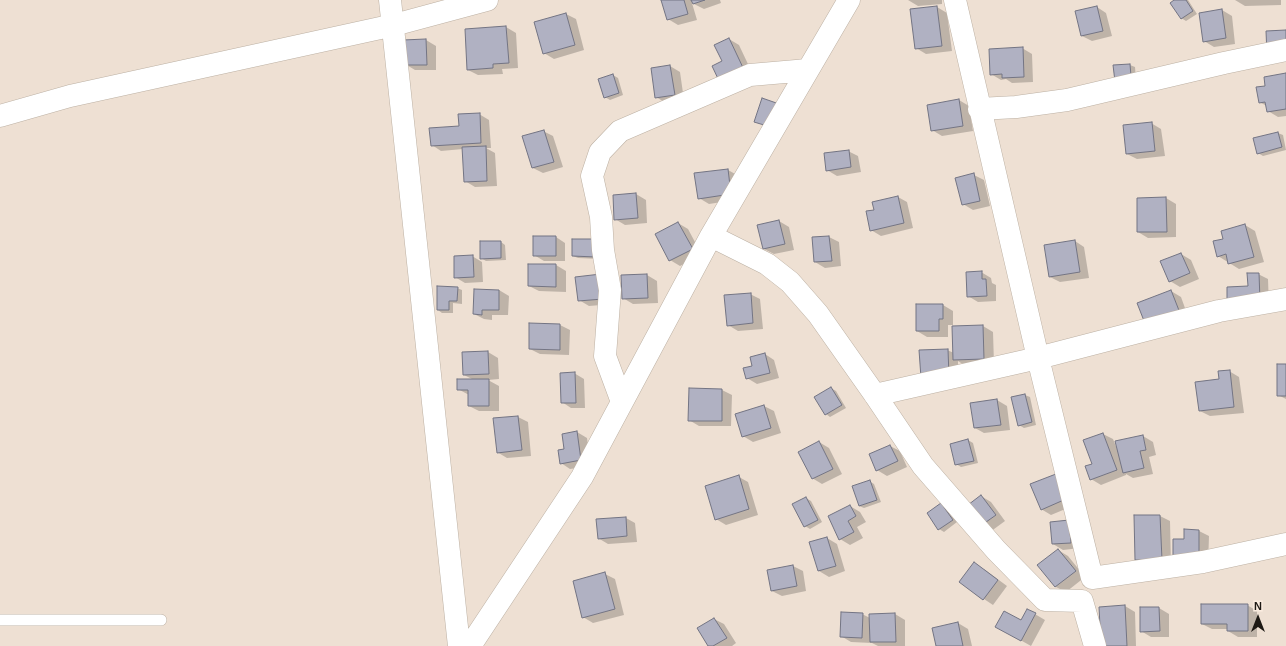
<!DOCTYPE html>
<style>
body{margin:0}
#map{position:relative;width:1286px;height:646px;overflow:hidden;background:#eee0d3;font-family:Helvetica,sans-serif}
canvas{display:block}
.north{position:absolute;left:1238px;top:598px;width:40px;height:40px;-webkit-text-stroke:3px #fbede0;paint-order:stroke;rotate:0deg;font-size:11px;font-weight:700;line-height:16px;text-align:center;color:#1e1a15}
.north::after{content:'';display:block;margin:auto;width:14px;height:18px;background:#1e1a15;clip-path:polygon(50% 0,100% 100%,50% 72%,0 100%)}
</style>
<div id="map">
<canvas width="1286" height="646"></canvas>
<div class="north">N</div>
</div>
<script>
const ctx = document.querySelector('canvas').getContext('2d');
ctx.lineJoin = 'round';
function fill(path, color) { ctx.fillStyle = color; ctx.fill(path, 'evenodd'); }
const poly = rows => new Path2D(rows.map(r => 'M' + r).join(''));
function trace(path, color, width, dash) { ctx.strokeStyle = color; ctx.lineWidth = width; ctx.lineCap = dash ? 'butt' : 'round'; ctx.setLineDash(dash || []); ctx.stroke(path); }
fill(poly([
 [662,0,720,0,721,3,704,9,692,3,697,20,678,25,668,19],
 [908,0,942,0,942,4,918,6],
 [1176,0,1188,0,1197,14,1186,21,1181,18],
 [1235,0,1281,0,1281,5,1245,6],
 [937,7,947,13,952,51,926,54,916,48],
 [1097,7,1106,13,1112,36,1092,41,1082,36],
 [1222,10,1232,16,1235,44,1214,47,1204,41],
 [566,14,576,19,584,50,554,59,544,53],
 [506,27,516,33,518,68,502,69,503,74,478,75,468,70],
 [729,39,739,45,755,79,723,62],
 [426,40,436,46,436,70,415,70,405,64],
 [1022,48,1032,54,1033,82,1012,83,1006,79,1001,80,991,74],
 [1130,65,1135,67,1137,91,1121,92],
 [670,66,680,72,684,100,666,103,656,97],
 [1286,74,1286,116,1278,117,1268,111,1267,106,1259,102,1266,87],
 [613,75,618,78,623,95,610,100,605,97],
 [959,100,969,106,973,131,942,136,932,130],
 [479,114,489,120,491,148,486,148,495,153,497,186,475,187,465,181,463,149,441,151,432,145],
 [1151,123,1161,129,1165,156,1137,159,1127,154],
 [543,131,553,136,563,167,543,173,533,168],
 [1278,133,1283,135,1286,150,1263,156,1258,153],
 [848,151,858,156,861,172,837,176,827,170],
 [728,170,737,175,741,199,709,204,699,198],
 [974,175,984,180,990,206,973,210,963,204],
 [636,194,646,200,647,223,625,225,615,219],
 [898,197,907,202,913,228,881,236,871,230,875,210],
 [1166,198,1176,204,1176,237,1148,238,1138,232],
 [779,221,789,227,794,250,774,254,764,249],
 [678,223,688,229,702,255,680,266,670,260],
 [1245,225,1255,231,1264,262,1239,269,1218,256,1224,239],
 [556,237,565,243,565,261,544,261,534,255],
 [829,237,839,242,841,266,825,268,815,262,813,238],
 [596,240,600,259,578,258,573,256],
 [1075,241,1084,247,1089,278,1060,282,1050,277],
 [501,242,505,245,506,260,486,261,481,258],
 [1181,254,1191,260,1199,279,1180,287,1170,281],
 [472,256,482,262,483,282,465,283,455,277],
 [556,265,566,271,566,292,539,291,529,286],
 [981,272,991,278,992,283,996,285,996,301,978,302,968,296],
 [1258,274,1268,279,1269,307,1249,287],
 [647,275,657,281,658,303,633,304,623,298,622,276],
 [576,278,613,304,589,306,579,300],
 [457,288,462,290,462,304,453,303,453,313,442,313,438,310],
 [475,290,499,290,509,296,508,315,492,315,492,320,484,319,474,314],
 [1171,291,1181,297,1189,319,1156,331],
 [750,294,760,299,763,329,738,331,728,325],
 [943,305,953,311,953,325,948,325,948,337,927,337,917,331],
 [560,325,570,330,569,355,540,354,530,349],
 [983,326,993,332,994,364,964,365,958,361,958,383,932,384,947,350,954,353],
 [488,352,498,358,499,379,488,380,499,386,499,411,479,411,469,406,469,395,458,389,474,380,464,375,463,353],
 [765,354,774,360,779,378,757,384,747,378,753,366],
 [1286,365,1286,399,1278,395],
 [1229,371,1239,377,1244,413,1210,416,1200,411,1220,380],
 [574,373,584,379,585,408,571,408,562,402],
 [831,388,836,391,846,408,830,417,826,414],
 [722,390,732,395,731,426,699,426,689,420],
 [1025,395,1030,397,1036,425,1024,428,1019,425],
 [997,400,1007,406,1010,430,984,433,975,428],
 [764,406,774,411,781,433,753,442,743,436],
 [518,417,528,422,531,456,507,458,497,452],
 [577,432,587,438,591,466,570,469,561,463,565,450],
 [1103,434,1113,439,1117,449,1143,436,1153,442,1156,455,1149,457,1153,474,1133,478,1126,474,1126,475,1101,485,1091,479,1093,465],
 [968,440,973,443,978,463,961,467,956,464],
 [819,442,829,448,842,474,822,484,812,478],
 [890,446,900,451,907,467,887,476,877,470],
 [739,477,748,482,758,515,726,525,716,519],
 [869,481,874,484,881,502,864,508,859,506],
 [1031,485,1075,505,1051,515,1041,509],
 [981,496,991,502,1005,521,990,532,980,527],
 [806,498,811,501,822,522,810,529,805,526],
 [941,504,946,507,957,522,944,532,939,529],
 [850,506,860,512,866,522,857,527,863,538,850,545,840,539],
 [1135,516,1160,516,1170,521,1171,565,1146,565,1136,560],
 [626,518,635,523,637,542,608,544,598,538],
 [1069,521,1080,548,1063,550,1053,544],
 [1199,531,1209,536,1208,566,1185,540],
 [827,538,837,544,845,571,829,577,819,571,811,543],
 [1058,550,1068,556,1085,577,1066,592,1056,587,1039,566],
 [793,566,803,571,806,591,782,596,772,591],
 [984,569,1007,586,993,605,984,599],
 [605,574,615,579,624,615,593,623,583,617],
 [1247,605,1257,611,1257,637,1238,637,1228,631,1228,629,1212,629,1202,624],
 [1125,606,1135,612,1136,646,1102,646],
 [1141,608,1159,608,1169,614,1169,637,1151,637,1141,631],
 [1028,610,1045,620,1031,646,1006,632,1021,622],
 [862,614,870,618,895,614,905,620,905,646,878,646,872,643,851,642,841,636],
 [714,619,724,624,736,643,732,646,710,646],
 [958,623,968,629,972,646,937,646]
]), '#0003');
const building = poly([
 [661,0,684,0,688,14,667,20,661,0],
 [691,0,705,0,693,4,691,0],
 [1174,0,1186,0,1193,11,1181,19,1170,3,1174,0],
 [937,6,942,46,915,49,910,9,937,6],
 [1097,6,1103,31,1081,36,1075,11,1097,6],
 [1222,9,1226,38,1203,42,1199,13,1222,9],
 [566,13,575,45,543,54,534,22,566,13],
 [506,26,509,63,493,64,493,68,467,70,465,29,506,26],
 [1286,30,1286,50,1267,55,1266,31,1286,30],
 [729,38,746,74,721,85,712,66,722,61,714,45,729,38],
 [426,39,427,65,404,65,403,40,426,39],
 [1023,47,1024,77,1002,78,1002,74,990,75,989,49,1023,47],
 [1130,64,1132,88,1116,90,1113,65,1130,64],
 [670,65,675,95,655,98,651,68,670,65],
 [1286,73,1286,109,1267,112,1265,102,1259,103,1256,87,1265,86,1264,77,1286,73],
 [613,74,619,93,604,98,598,79,613,74],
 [762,98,782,105,774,128,754,122,762,98],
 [959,99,963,126,931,131,927,105,959,99],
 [480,113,481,143,431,146,429,128,459,126,458,114,480,113],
 [1152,122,1155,151,1126,154,1123,125,1152,122],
 [544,130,554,162,532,168,522,136,544,130],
 [1278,132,1282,147,1257,154,1253,138,1278,132],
 [486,146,487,181,464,182,462,147,486,146],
 [849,150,851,167,826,171,824,153,849,150],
 [728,169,731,194,698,199,694,173,728,169],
 [974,173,980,201,962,205,955,178,974,173],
 [636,193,638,218,614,220,613,195,636,193],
 [898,196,904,223,870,231,866,211,874,210,872,202,898,196],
 [1166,197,1167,232,1137,232,1137,198,1166,197],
 [779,220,785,244,763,249,757,225,779,220],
 [678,222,693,249,669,261,655,234,678,222],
 [1245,224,1254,257,1228,264,1226,254,1217,257,1213,241,1223,239,1221,231,1245,224],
 [533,236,556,236,556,256,533,256,533,236],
 [829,236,832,261,814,262,812,237,829,236],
 [572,239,596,239,596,257,572,256,572,239],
 [1075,240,1080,272,1049,277,1044,245,1075,240],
 [480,241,501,241,501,258,480,259,480,241],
 [1181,253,1190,273,1169,282,1160,261,1181,253],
 [473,255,474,277,454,278,454,256,473,255],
 [528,264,556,264,556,287,528,286,528,264],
 [982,271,982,279,986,279,987,296,967,297,966,272,982,271],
 [1247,273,1259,273,1260,301,1227,303,1227,287,1248,286,1247,273],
 [601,274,603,299,578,301,575,277,601,274],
 [647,274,648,298,622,299,621,275,647,274],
 [437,286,458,287,457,301,449,301,449,310,437,310,437,286],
 [474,289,499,290,499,310,482,310,482,315,473,314,474,289],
 [1171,290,1180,313,1146,326,1137,303,1171,290],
 [751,293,753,323,727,326,724,295,751,293],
 [916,304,943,304,943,319,939,319,939,331,916,331,916,304],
 [529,323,560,324,560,350,529,349,529,323],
 [983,325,984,359,953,360,952,326,983,325],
 [948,349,949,377,921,378,919,350,948,349],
 [488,351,489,374,463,375,462,352,488,351],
 [765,353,770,373,746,379,743,368,752,366,750,357,765,353],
 [1277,364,1286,364,1286,396,1277,396,1277,364],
 [1230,370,1234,407,1199,411,1195,382,1219,379,1218,371,1230,370],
 [575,372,576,403,561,403,560,373,575,372],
 [457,379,489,379,489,406,468,406,468,390,457,390,457,379],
 [831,387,842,405,825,415,814,397,831,387],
 [689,388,722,389,722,421,688,421,689,388],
 [1025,394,1032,422,1018,426,1011,397,1025,394],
 [997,399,1001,425,974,428,970,403,997,399],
 [764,405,771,428,742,437,735,414,764,405],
 [518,416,522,450,497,453,493,418,518,416],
 [577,431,581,460,560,464,558,450,564,449,562,434,577,431],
 [1103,433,1117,470,1090,480,1085,466,1092,464,1083,440,1103,433],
 [1143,435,1146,450,1140,451,1144,468,1123,473,1115,441,1143,435],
 [968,439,974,461,955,465,950,444,968,439],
 [819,441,833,469,812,479,798,452,819,441],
 [890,445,898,461,876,471,869,454,890,445],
 [1056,474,1066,499,1041,510,1030,484,1056,474],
 [739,475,749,509,715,520,705,486,739,475],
 [870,480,877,500,859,506,852,486,870,480],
 [981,495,996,515,979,527,964,508,981,495],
 [806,497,818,520,804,527,792,504,806,497],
 [941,503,953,520,938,530,927,513,941,503],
 [850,505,856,516,848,521,854,532,839,540,828,516,850,505],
 [1134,515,1160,515,1162,560,1135,560,1134,515],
 [626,517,627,536,598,539,596,519,626,517],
 [1069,520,1071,543,1052,544,1050,522,1069,520],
 [1184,529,1199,530,1199,561,1173,560,1173,539,1184,539,1184,529],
 [827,537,836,566,818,571,809,542,827,537],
 [1058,549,1076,571,1055,587,1037,565,1058,549],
 [974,562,998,580,983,600,959,582,974,562],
 [793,565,797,586,771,591,767,570,793,565],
 [605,572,615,609,582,618,573,581,605,572],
 [1201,604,1248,604,1248,631,1227,631,1227,624,1201,624,1201,604],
 [1125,605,1127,646,1101,646,1099,607,1125,605],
 [1140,607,1159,607,1160,631,1140,632,1140,607],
 [1027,609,1036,613,1021,641,995,627,1004,611,1021,620,1027,609],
 [841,612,863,613,862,638,840,637,841,612],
 [895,613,896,642,870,642,869,614,895,613],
 [714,618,727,638,713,646,708,646,697,628,714,618],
 [958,622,963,646,936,646,932,628,958,622]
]);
fill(building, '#b0b1c2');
trace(building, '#737483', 1);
const service = poly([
 [0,620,161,620]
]);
const minor = poly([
 [390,0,459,646],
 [955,0,1038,358,1092,578,1203,562,1286,544],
 [979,109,1016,107,1067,100,1224,63,1286,50],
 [0,116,70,96,394,25,487,0],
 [711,236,767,264,790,282,818,314,875,395,923,466,996,550,1045,600,1082,601,1095,646],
 [875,395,1038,358,1219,311,1286,299],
 [622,402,605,356,610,290,603,250,601,217,592,176,600,152,620,131,750,75,808,70],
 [470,646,582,477,711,236,849,0]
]);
trace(service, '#bcb0a3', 12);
trace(minor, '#bcb0a3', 23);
trace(service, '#fff', 11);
trace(minor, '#fff', 22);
</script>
